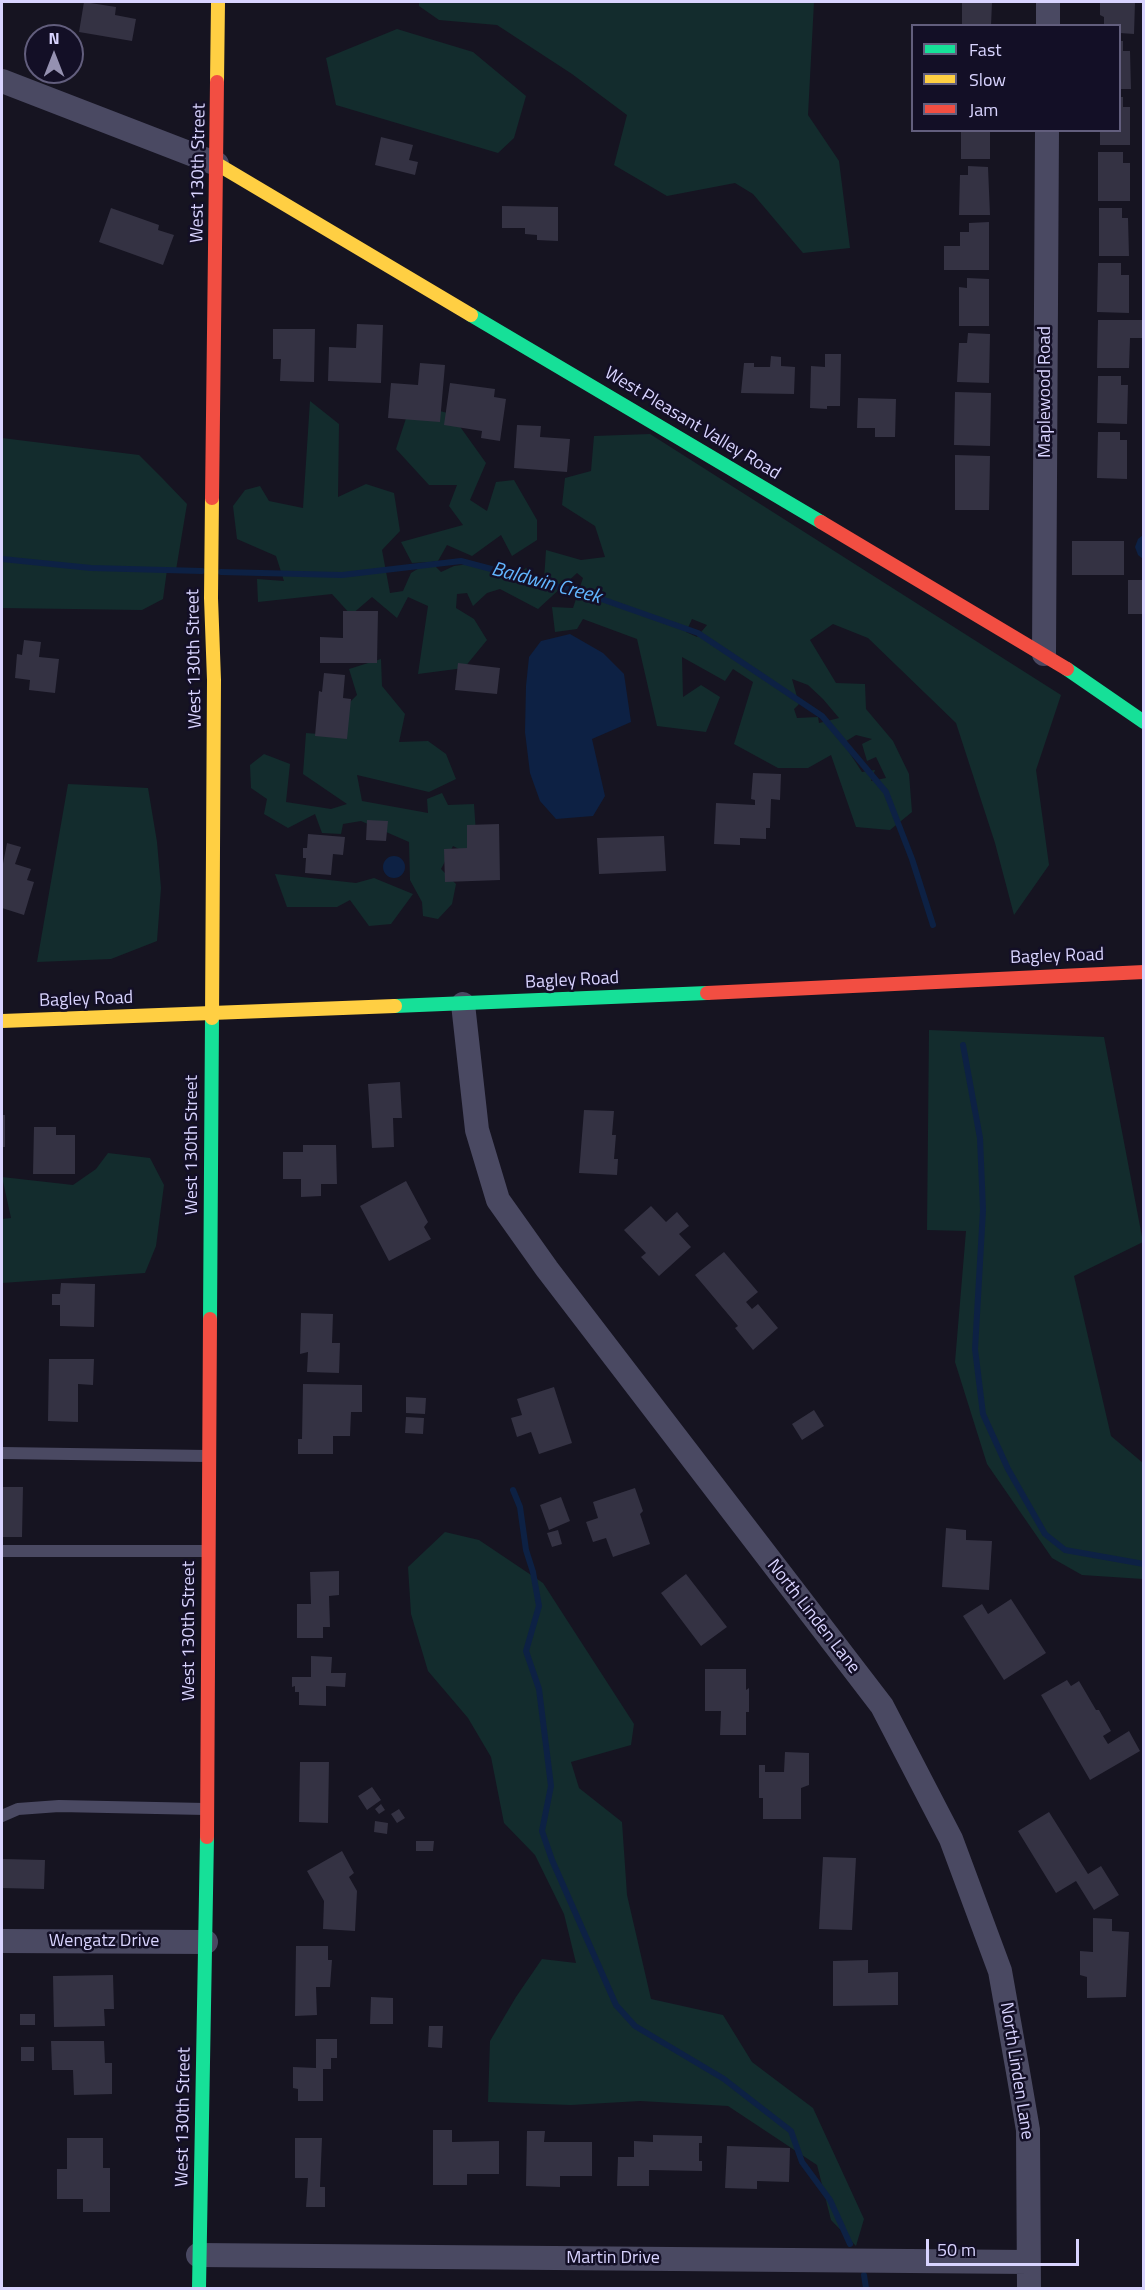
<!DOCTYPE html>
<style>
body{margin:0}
#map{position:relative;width:1145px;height:2290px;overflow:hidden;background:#161421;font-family:"Titillium Web",sans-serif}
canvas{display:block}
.frame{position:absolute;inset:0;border:3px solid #d9d4ff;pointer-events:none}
.legend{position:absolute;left:911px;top:24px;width:210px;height:108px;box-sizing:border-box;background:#130f26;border:2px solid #625e7d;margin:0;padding:8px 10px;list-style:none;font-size:18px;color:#d9d4ff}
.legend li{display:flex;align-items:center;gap:12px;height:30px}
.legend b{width:30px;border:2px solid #625e7d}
.north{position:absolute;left:24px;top:24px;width:60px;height:60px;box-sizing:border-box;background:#130f26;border:2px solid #625e7d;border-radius:50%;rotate:0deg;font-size:16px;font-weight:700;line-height:24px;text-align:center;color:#d9d4ff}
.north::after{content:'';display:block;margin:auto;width:21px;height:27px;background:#9591b1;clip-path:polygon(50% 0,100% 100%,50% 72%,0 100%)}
.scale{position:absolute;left:926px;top:2239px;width:153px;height:27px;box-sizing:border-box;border:3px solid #d9d4ff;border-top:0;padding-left:8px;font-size:18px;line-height:21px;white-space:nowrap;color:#d9d4ff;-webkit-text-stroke:4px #130f26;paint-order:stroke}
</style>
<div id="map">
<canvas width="1145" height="2290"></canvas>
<div class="frame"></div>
<ul class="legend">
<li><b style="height:8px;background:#16e098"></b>Fast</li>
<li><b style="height:8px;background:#ffcf43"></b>Slow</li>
<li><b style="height:8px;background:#f24e42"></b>Jam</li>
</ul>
<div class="north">N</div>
<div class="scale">50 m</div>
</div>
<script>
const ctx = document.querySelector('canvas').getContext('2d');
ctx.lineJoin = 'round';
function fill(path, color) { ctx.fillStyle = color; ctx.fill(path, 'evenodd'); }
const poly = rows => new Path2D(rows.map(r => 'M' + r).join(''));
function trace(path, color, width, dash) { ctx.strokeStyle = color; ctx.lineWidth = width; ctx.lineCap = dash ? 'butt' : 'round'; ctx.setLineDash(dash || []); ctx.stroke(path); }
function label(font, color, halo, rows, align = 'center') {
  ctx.font = font + ' "Titillium Web",sans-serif'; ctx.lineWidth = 5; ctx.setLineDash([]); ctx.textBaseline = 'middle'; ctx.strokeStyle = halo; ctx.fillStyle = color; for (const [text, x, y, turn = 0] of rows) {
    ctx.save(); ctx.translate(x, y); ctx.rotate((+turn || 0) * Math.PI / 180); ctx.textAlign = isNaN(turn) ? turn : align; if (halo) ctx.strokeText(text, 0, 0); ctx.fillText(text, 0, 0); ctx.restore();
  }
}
fill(poly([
 [419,2,814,2,808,115,839,161,850,248,803,253,753,194,735,183,667,196,614,165,627,115,572,74,497,25,439,20,419,6],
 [397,29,473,52,526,96,514,138,498,153,336,105,326,58],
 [310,401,339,424,338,497,366,484,394,493,400,531,382,550,390,593,403,591,411,573,429,562,412,563,401,542,463,525,449,506,457,485,429,485,396,449,411,403,451,414,486,463,470,500,487,511,496,482,514,480,537,520,537,540,512,556,501,535,472,556,447,545,438,561,431,562,441,572,454,566,469,564,515,577,526,568,544,580,546,550,581,560,605,557,595,526,562,505,565,478,591,471,594,436,650,434,1061,695,1036,770,1049,865,1014,915,995,843,956,723,868,638,833,624,810,640,836,683,865,684,866,709,893,741,909,774,912,812,890,830,856,827,831,755,808,768,778,768,734,744,753,682,733,669,725,681,682,657,683,697,701,685,720,697,706,732,657,726,637,639,583,619,577,629,555,632,552,607,573,608,583,578,577,573,538,609,500,589,487,593,473,606,467,593,457,594,456,608,474,619,487,640,464,668,418,674,428,606,408,597,397,618,372,597,351,615,332,594,258,602,257,579,284,581,276,556,237,539,233,506,245,490,260,486,269,501,303,508],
 [692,619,707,625,697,637,686,632],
 [792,679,808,685,823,699,839,718,819,723,818,717,797,718,794,709,799,704],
 [856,735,872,739,862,744,867,761,876,757,886,778,871,781,875,770,862,772,843,743],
 [2,438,139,455,163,479,187,504,176,570,167,570,163,599,142,610,2,608],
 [381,659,382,686,405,714,399,742,428,741,446,754,456,779,429,792,357,775,362,801,428,813,427,799,442,793,448,805,474,804,477,848,465,852,453,846,441,869,456,884,452,904,438,919,423,916,422,902,410,880,409,842,361,821,343,824,341,834,322,833,315,814,288,828,264,814,267,799,251,788,250,765,264,754,290,764,286,802,331,809,347,804,303,774,306,733,331,735,343,709,357,695,349,669],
 [68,784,148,788,157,842,161,888,157,941,111,959,37,962],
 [275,874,356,883,374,878,413,894,391,924,369,926,350,900,337,907,287,907],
 [929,1030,1104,1037,1143,1242,1074,1276,1111,1436,1143,1463,1143,1579,1082,1575,1052,1558,987,1464,955,1362,966,1231,927,1230],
 [108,1153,150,1158,164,1185,156,1246,145,1273,2,1283,2,1219,11,1218,2,1177,73,1185,96,1169],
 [445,1532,479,1540,543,1583,634,1724,631,1745,571,1762,579,1788,622,1822,627,1895,651,1999,723,2015,752,2062,813,2108,864,2219,856,2246,831,2220,817,2165,728,2106,640,2101,571,2105,488,2102,490,2041,516,1997,542,1959,576,1963,564,1914,535,1855,504,1823,491,1757,468,1718,428,1671,411,1614,408,1567]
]), '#132c2d');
fill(poly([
 [1143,535,1143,559,1138,555,1135,547,1138,539],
 [570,634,603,653,624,674,631,722,592,739,605,796,593,816,556,819,540,801,530,773,525,732,526,686,529,657,541,641],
 '383 867a11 11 0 1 1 22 0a11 11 0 1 1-22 0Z'
]), '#0d2144');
trace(poly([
 [2,559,91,568,202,571],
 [221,572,342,575,461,561,590,595,698,633,822,716,886,792,912,859,933,925],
 [963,1045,980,1138,983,1210,975,1349,983,1414,1008,1469,1045,1534,1065,1550,1144,1564],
 [513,1490,520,1507,526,1550,533,1572,539,1606,526,1651,539,1689,551,1786,542,1831,552,1860,616,2005,635,2026,724,2079,791,2131,802,2162,830,2200,850,2244],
 [864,2275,866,2288]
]), '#0d2144', 6);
fill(poly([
 [84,2,116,7,115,15,136,19,132,41,79,32],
 [962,2,992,2,991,26,962,26],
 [1100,2,1135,2,1134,34,1120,33,1120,26,1104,26,1104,17,1100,15],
 [1120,41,1123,41,1123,51,1130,51,1131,89,1120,89],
 [1120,97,1123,97,1123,107,1130,107,1130,145,1100,145,1100,130,1120,130],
 [961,130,990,130,990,159,961,159],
 [381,137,413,145,409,160,418,162,415,175,375,165],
 [1098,152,1123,152,1123,163,1130,163,1130,201,1098,201],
 [968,166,988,167,990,215,959,215,960,175,968,175],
 [502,206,558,207,558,241,537,240,537,235,525,234,525,228,502,228],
 [111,208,159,225,158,230,174,235,163,265,99,242],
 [1099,208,1122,208,1122,218,1128,218,1129,256,1099,256],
 [989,222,989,270,944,270,944,246,960,246,960,232,969,232,969,223],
 [1098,263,1121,263,1121,275,1129,275,1129,313,1097,312],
 [967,278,989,279,989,326,959,326,959,287,967,288],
 [1098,320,1143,320,1142,338,1130,338,1129,368,1097,368],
 [357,324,383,325,381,383,328,381,329,347,356,348],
 [273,329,315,329,314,382,280,381,281,359,273,359],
 [968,333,990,334,989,383,957,382,959,343,967,343],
 [825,354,841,354,840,406,827,406,827,409,810,408,811,366,825,367],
 [771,356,781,357,781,366,795,367,794,394,741,393,744,363,754,363,754,367,770,367],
 [420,363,445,365,440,422,388,418,391,383,418,385],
 [1098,376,1121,376,1121,385,1128,385,1127,424,1097,423],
 [450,383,495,389,494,397,506,399,500,441,481,438,482,431,444,425],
 [955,392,991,393,990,446,954,445],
 [858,398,896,399,895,437,875,437,875,428,857,428],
 [517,425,541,426,540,437,570,439,567,472,514,468],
 [1098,432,1120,432,1120,440,1127,440,1127,479,1097,478],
 [955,455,990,456,989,510,955,510],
 [1072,541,1124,541,1124,575,1072,575],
 [1128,580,1144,580,1144,614,1128,614],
 [343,611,378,611,377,663,320,663,320,637,343,638],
 [24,640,41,642,39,657,59,659,55,693,29,690,30,680,15,678,17,654,22,655],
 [458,663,500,668,497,694,455,690],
 [324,673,345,675,343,698,351,699,347,739,315,736,319,691,322,692],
 [753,773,781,774,780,800,771,799,770,828,766,828,766,839,740,838,740,845,714,844,716,803,755,805,755,800,751,799],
 [367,820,388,821,386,841,366,840],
 [499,824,500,880,445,882,444,849,467,848,467,825],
 [308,834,345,837,343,855,333,854,331,875,305,873,306,858,303,858,303,848,307,848],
 [664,836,666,871,599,874,597,838],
 [7,843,21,847,15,864,31,869,27,880,34,882,24,915,2,908,2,869],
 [400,1082,402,1118,393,1118,394,1147,372,1148,368,1084],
 [584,1110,614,1111,612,1135,616,1135,614,1159,618,1159,617,1175,579,1173],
 [2,1115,5,1115,5,1147,2,1147],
 [34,1127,56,1127,56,1135,75,1135,75,1174,33,1174],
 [303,1145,336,1145,337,1184,321,1184,321,1196,301,1197,301,1179,283,1179,283,1152,303,1152],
 [406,1181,428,1222,424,1227,431,1239,389,1261,360,1206],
 [651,1206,666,1222,677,1212,689,1226,679,1234,691,1247,659,1276,641,1257,646,1253,624,1230],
 [724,1252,758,1292,746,1302,752,1309,758,1304,778,1328,753,1350,735,1328,738,1326,695,1275],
 [61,1283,95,1284,94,1327,60,1326,60,1305,52,1305,52,1294,60,1294],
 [301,1313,333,1314,332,1343,340,1343,339,1373,307,1372,308,1352,300,1354],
 [49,1359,94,1359,93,1385,78,1384,78,1422,48,1421],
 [303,1384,362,1385,362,1412,351,1412,350,1436,333,1436,333,1454,298,1454,298,1439,302,1439],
 [554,1387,572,1443,539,1454,531,1432,517,1437,511,1418,522,1415,517,1399],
 [406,1397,426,1398,425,1414,406,1413],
 [814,1410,824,1426,802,1440,792,1424],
 [406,1417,424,1418,423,1434,405,1433],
 [2,1487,23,1487,22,1537,2,1537],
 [635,1488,643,1511,640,1514,650,1544,613,1557,606,1538,593,1542,586,1522,598,1518,593,1502],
 [561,1497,570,1521,549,1530,540,1505],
 [946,1528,966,1530,966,1540,992,1541,989,1590,942,1587],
 [558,1530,562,1544,552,1547,547,1533],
 [339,1571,339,1595,329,1596,330,1627,323,1627,323,1638,297,1638,297,1604,311,1604,310,1572],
 [686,1574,727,1627,701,1646,661,1593],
 [1011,1599,1046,1653,1004,1680,963,1616,982,1604,988,1614],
 [311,1656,332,1657,331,1673,346,1673,345,1687,326,1686,326,1706,299,1705,299,1692,295,1692,295,1686,292,1687,292,1677,311,1677],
 [705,1669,746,1669,746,1690,749,1688,749,1712,746,1712,746,1735,720,1735,721,1711,705,1711],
 [1067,1680,1071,1686,1079,1681,1096,1710,1099,1710,1111,1731,1103,1736,1108,1744,1129,1731,1140,1751,1090,1780,1041,1695],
 [785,1752,809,1753,809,1785,801,1788,801,1819,763,1819,763,1798,759,1798,759,1765,765,1765,765,1772,784,1772],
 [300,1762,329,1762,328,1823,299,1822],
 [372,1787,381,1800,367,1810,358,1796],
 [381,1804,385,1810,379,1814,375,1809],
 [399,1809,405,1818,397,1823,391,1814],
 [1049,1812,1088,1874,1101,1866,1119,1895,1094,1910,1076,1881,1056,1893,1018,1831],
 [375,1821,388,1823,387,1834,374,1832],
 [416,1841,434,1841,433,1851,416,1851],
 [342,1851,354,1873,349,1877,357,1891,355,1931,323,1929,324,1901,307,1871],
 [823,1857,856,1858,852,1930,819,1929],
 [3,1859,45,1860,44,1889,2,1888],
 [1093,1918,1112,1919,1112,1931,1129,1932,1126,1997,1087,1998,1087,1977,1080,1975,1080,1951,1093,1952],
 [296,1946,328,1946,328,1960,332,1960,330,1987,316,1987,317,2015,295,2016],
 [868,1960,868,1973,898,1972,898,2005,833,2006,833,1961],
 [113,1975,114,2009,104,2009,105,2026,54,2027,53,1976],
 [371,1997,393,1998,393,2024,370,2024],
 [20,2014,35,2014,35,2025,20,2025],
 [429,2026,443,2026,442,2048,428,2047],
 [316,2039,337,2039,337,2058,331,2058,331,2069,323,2069,323,2101,298,2101,298,2089,293,2088,293,2067,316,2068],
 [51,2041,104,2041,105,2063,112,2063,112,2094,74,2095,73,2070,52,2070],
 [21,2047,34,2047,34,2061,21,2061],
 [433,2130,452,2130,452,2142,499,2141,499,2174,467,2174,467,2185,433,2185],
 [527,2131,545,2131,544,2142,592,2142,592,2176,560,2176,560,2187,526,2186],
 [653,2135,702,2136,702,2143,699,2143,699,2161,702,2161,702,2171,649,2170,649,2186,617,2186,618,2157,634,2157,634,2141,653,2142],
 [67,2138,103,2138,103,2168,110,2168,110,2212,83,2212,83,2199,57,2199,57,2169,67,2169],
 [295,2138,322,2138,320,2187,325,2187,325,2207,306,2207,308,2178,295,2178],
 [727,2146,790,2148,789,2182,757,2181,757,2189,725,2188]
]), '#343243');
trace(poly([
 [2,1453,207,1456],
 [2,1551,207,1551],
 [2,1816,18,1809,59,1806,205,1809]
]), '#4a4962', 12);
trace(poly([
 [1048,26,1048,2],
 [2,81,217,164],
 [1044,654,1047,130],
 [463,1004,477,1130,498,1200,547,1269,882,1706,951,1839,1000,1971,1018,2072,1028,2130,1029,2288],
 [2,1941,206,1942],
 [198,2255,1028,2262]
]), '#4a4962', 24);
trace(poly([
 [471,315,821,522],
 [1067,669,1144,722],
 [395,1006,707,993],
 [210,1319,212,1018],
 [199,2288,207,1837]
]), '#16e098', 14);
trace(poly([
 [217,82,218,2],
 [217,164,471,315],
 [212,1018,214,680,211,598,212,498],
 [2,1021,395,1006]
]), '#ffcf43', 14);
trace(poly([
 [212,498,217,82],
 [821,522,1067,669],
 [707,993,1144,972],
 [207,1837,210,1319]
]), '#f24e42', 14);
label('18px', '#d9d4ff', '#130f26', [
 ["West 130th Street",199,173,-89],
 ["Maplewood Road",1046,392,-90],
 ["West Pleasant Valley Road",692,424,31],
 ["West 130th Street",195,659,-91],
 ["Bagley Road",1057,957,-2],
 ["Bagley Road",572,981,-3],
 ["Bagley Road",86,1000,-2],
 ["West 130th Street",193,1145,-90],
 ["North Linden Lane",813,1617,52],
 ["West 130th Street",190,1631,-90],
 ["Wengatz Drive",104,1942],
 ["North Linden Lane",1016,2071,81],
 ["West 130th Street",184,2117,-89],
 ["Martin Drive",613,2259]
]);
label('italic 20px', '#62b6ff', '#130f26', [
 ["Baldwin Creek",546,584,15]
]);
</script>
